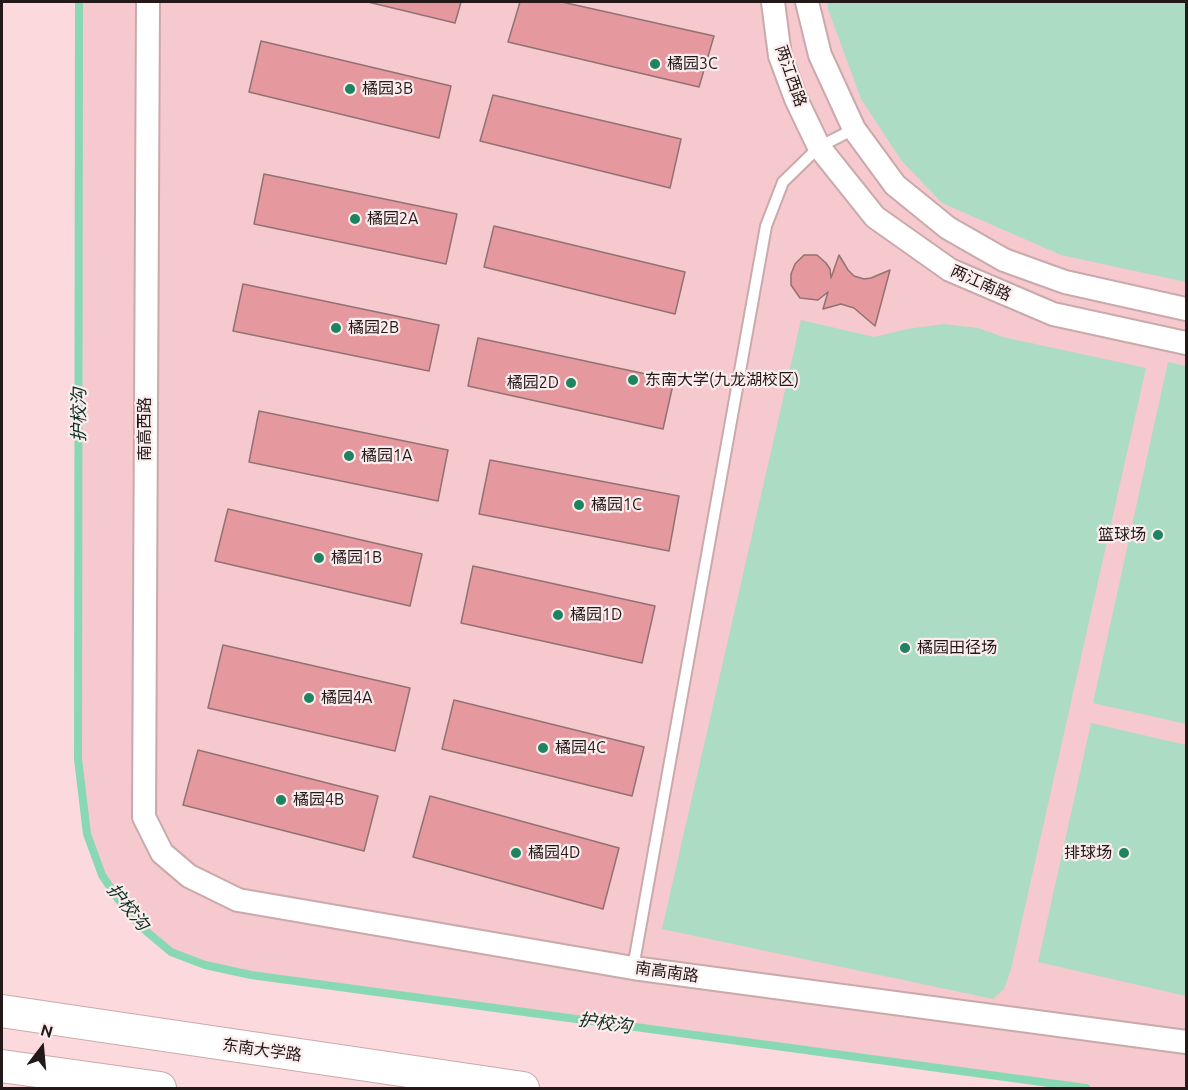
<!DOCTYPE html>
<meta charset="utf-8">
<style>
body{margin:0}
#map{position:relative;width:1188px;height:1090px;overflow:hidden;background:#fcd9dc;font-family:Ubuntu,sans-serif}
canvas{display:block}
.frame{position:absolute;inset:0;border:3px solid #241819;pointer-events:none}
.north{position:absolute;left:12px;top:1018px;width:60px;height:60px;-webkit-text-stroke:4px #fbeced;paint-order:stroke;rotate:16deg;font-size:16px;font-weight:700;line-height:24px;text-align:center;color:#241819}
.north::after{content:'';display:block;margin:auto;width:21px;height:27px;background:#241819;clip-path:polygon(50% 0,100% 100%,50% 72%,0 100%)}
</style>
<div id="map">
<canvas width="1188" height="1090"></canvas>
<div class="frame"></div>
<div class="north">N</div>
</div>
<script>
const ctx = document.querySelector('canvas').getContext('2d');
ctx.lineJoin = 'round';
function fill(path, color) { ctx.fillStyle = color; ctx.fill(path, 'evenodd'); }
const poly = rows => new Path2D(rows.map(r => 'M' + r).join(''));
function trace(path, color, width, dash) { ctx.strokeStyle = color; ctx.lineWidth = width; ctx.lineCap = dash ? 'butt' : 'round'; ctx.setLineDash(dash || []); ctx.stroke(path); }
function label(font, color, halo, rows, align = 'center') {
  ctx.font = font + ' Ubuntu,"Noto Sans SC",sans-serif'; ctx.lineWidth = 4.5; ctx.setLineDash([]); ctx.textBaseline = 'middle'; ctx.strokeStyle = halo; ctx.fillStyle = color; for (const [text, x, y, turn = 0] of rows) {
    ctx.save(); ctx.translate(x, y); ctx.rotate((+turn || 0) * Math.PI / 180); ctx.textAlign = isNaN(turn) ? turn : align; if (halo) ctx.strokeText(text, 0, 0); ctx.fillText(text, 0, 0); ctx.restore();
  }
}
fill(poly([
 [79,2,1186,2,1186,1088,1087,1088,251,975,205,965,171,952,140,926,118,899,102,875,87,834,78,759]
]), '#f5c9cd');
fill(poly([
 [828,2,1186,2,1186,282,1061,255,942,203,901,160,861,99,828,9],
 [801,320,874,337,907,329,944,324,978,328,1003,337,1146,368,1011,969,1004,989,993,999,662,929],
 [1168,362,1186,366,1186,724,1093,703],
 [1091,723,1186,745,1186,996,1038,962]
]), '#acdcc4');
trace(poly([
 [79,2,78,759,87,834,102,875,118,899,140,926,171,952,205,965,251,975,1086,1088]
]), '#88d8b3', 8);
const building = poly([
 [368,2,461,2,455,23,368,2],
 [520,2,562,2,714,36,699,87,508,42,520,2],
 [261,41,451,86,439,138,249,92,261,41],
 [493,95,681,139,670,188,480,141,493,95],
 [264,174,457,214,446,264,254,224,264,174],
 [494,226,685,272,675,314,484,267,494,226],
 [804,255,817,255,826,263,830,269,831,278,839,255,848,270,854,276,864,279,871,278,890,270,875,326,854,308,841,304,823,309,828,292,818,300,800,298,791,285,791,274,795,264,804,255],
 [243,284,439,325,429,371,233,331,243,284],
 [478,338,674,380,663,429,468,386,478,338],
 [259,411,448,450,438,501,249,462,259,411],
 [490,460,679,496,669,551,479,514,490,460],
 [228,509,422,554,410,606,215,561,228,509],
 [473,566,655,606,642,663,461,623,473,566],
 [223,645,410,688,395,751,208,708,223,645],
 [454,700,644,747,632,796,442,749,454,700],
 [198,750,378,796,364,851,183,805,198,750],
 [430,796,619,848,603,909,413,857,430,796]
]);
fill(building, '#e6989f');
trace(building, '#917274', 1.5);
const service = poly([
 [633,968,766,226,783,182,819,147,854,129]
]);
const minor = poly([
 [148,2,144,817,162,853,189,876,238,900,633,968,1186,1042],
 [773,2,780,56,796,99,819,147,875,217,950,270,1053,314,1186,343],
 [807,2,820,55,854,129,895,185,948,228,1004,260,1065,282,1186,309]
]);
const secondary = poly([
 [2,1011,523,1088],
 [2,1066,160,1088]
]);
trace(service, '#caa9ab', 14);
trace(minor, '#caa9ab', 26);
trace(secondary, '#caa9ab', 34);
trace(service, '#fff', 10);
trace(minor, '#fff', 22);
trace(secondary, '#fff', 32);
for (const [x, y, r, color] of [
 [655,64,6,"#1e845f"],
 [350,89,6,"#1e845f"],
 [355,219,6,"#1e845f"],
 [336,328,6,"#1e845f"],
 [633,380,6,"#1e845f"],
 [571,383,6,"#1e845f"],
 [349,456,6,"#1e845f"],
 [579,505,6,"#1e845f"],
 [1158,535,6,"#1e845f"],
 [319,558,6,"#1e845f"],
 [558,615,6,"#1e845f"],
 [905,648,6,"#1e845f"],
 [309,698,6,"#1e845f"],
 [543,748,6,"#1e845f"],
 [281,800,6,"#1e845f"],
 [516,853,6,"#1e845f"],
 [1124,853,6,"#1e845f"]
]) { const dot = new Path2D(); dot.arc(x, y, r, 0, 2 * Math.PI); ctx.fillStyle = color; ctx.fill(dot); trace(dot, '#fbeced', 2); }
label('16px', '#241819', '#fbeced', [
 ["橘园3C",667,64],
 ["橘园3B",362,89],
 ["橘园2A",367,219],
 ["橘园2B",348,328],
 ["东南大学(九龙湖校区)",645,380],
 ["橘园2D",559,383,"right"],
 ["橘园1A",361,456],
 ["橘园1C",591,505],
 ["篮球场",1146,535,"right"],
 ["橘园1B",331,558],
 ["橘园1D",570,615],
 ["橘园田径场",917,648],
 ["橘园4A",321,698],
 ["橘园4C",555,748],
 ["橘园4B",293,800],
 ["橘园4D",528,853],
 ["排球场",1112,853,"right"]
], 'left');
label('16px', '#241819', '#fbeced', [
 ["两江西路",791,76,71],
 ["两江南路",981,283,24],
 ["南高西路",145,429,-90],
 ["南高南路",667,972,8],
 ["东南大学路",262,1050,8]
]);
label('italic 18px', '#0c3122', '#fbeced', [
 ["护校沟",79,415,-90],
 ["护校沟",128,907,51],
 ["护校沟",605,1023,8]
]);
</script>
